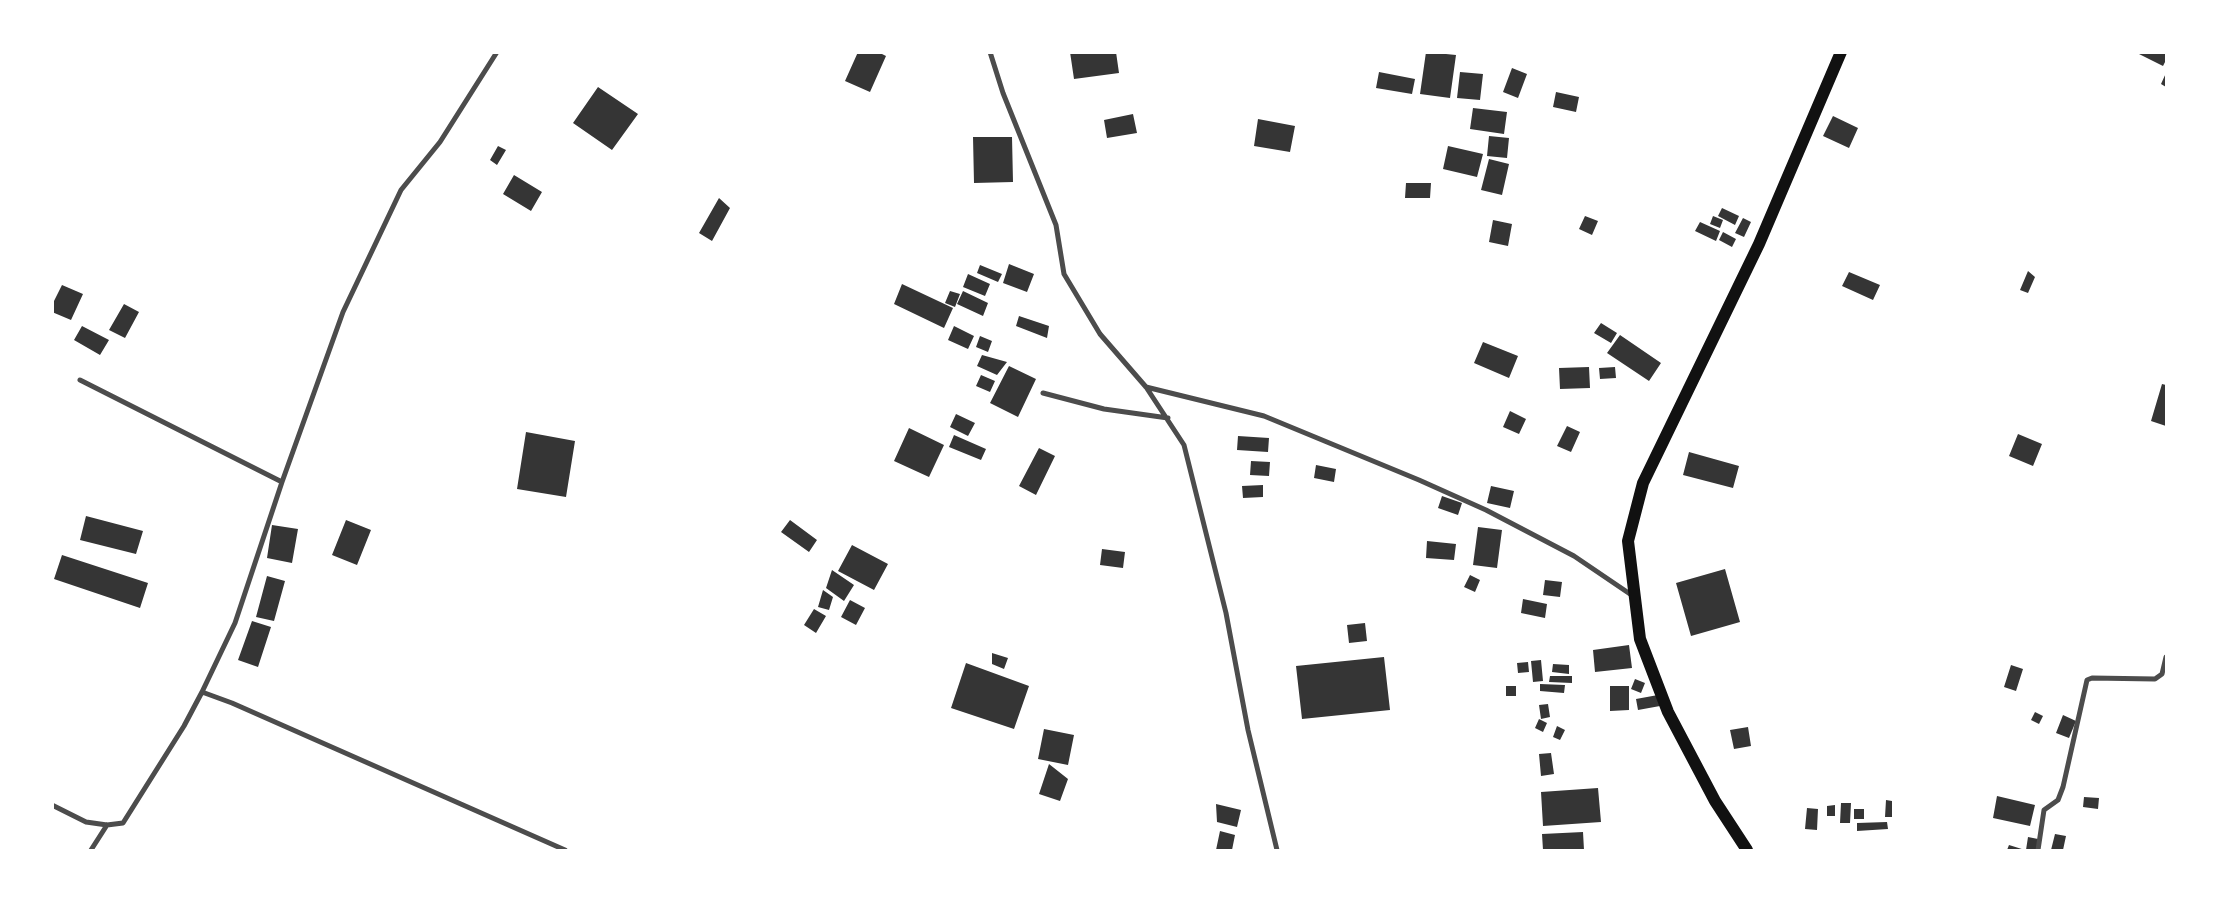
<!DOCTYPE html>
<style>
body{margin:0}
#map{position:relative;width:2219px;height:903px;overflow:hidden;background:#fff;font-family:Quicksand,sans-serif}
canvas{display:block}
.frame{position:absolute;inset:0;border:54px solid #fff;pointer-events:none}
</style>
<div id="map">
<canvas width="2219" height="903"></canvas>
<div class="frame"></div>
</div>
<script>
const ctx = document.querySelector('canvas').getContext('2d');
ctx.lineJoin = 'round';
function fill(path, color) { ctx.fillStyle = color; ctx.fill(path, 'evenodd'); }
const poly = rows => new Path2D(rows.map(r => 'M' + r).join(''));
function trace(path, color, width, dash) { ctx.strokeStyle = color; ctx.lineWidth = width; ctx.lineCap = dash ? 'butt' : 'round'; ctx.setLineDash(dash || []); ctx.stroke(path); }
fill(poly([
 [858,52,878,52,886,56,870,92,845,81],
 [1070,52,1116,52,1119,73,1074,79],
 [1426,52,1456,55,1450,98,1420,94],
 [2135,52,2166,52,2166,60,2163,66],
 [1512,68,1527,74,1518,98,1503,92],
 [1379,72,1415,79,1412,94,1376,88],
 [1460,72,1483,74,1480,100,1457,98],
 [2166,73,2166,87,2161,84],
 [598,87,638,114,612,150,573,123],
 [1556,92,1579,97,1576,112,1553,107],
 [1473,108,1507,112,1504,134,1470,129],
 [1133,114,1137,133,1107,138,1104,120],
 [1833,116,1858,128,1849,148,1823,136],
 [1258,119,1295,126,1290,152,1254,146],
 [1489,136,1509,138,1507,158,1487,156],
 [973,137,1012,137,1013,182,974,183],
 [498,146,506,150,497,165,490,160],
 [1448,146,1483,154,1477,177,1443,169],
 [1489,159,1509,164,1502,195,1481,190],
 [514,175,542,192,531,211,503,194],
 [1406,183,1431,183,1430,198,1405,198],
 [719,198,730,208,712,241,699,233],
 [1722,208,1739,216,1735,225,1718,216],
 [1585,216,1598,221,1592,235,1579,229],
 [1713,216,1723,220,1720,228,1710,224],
 [1743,218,1751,222,1744,237,1735,233],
 [1493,220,1512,224,1508,246,1489,242],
 [1700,222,1720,231,1716,241,1695,231],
 [1723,232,1736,239,1732,247,1719,240],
 [1009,264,1034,274,1027,292,1003,283],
 [980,265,1002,274,998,282,977,273],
 [2028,271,2035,277,2028,293,2020,290],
 [1849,272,1880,285,1873,300,1842,286],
 [968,274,990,284,985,296,963,287],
 [902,284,953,308,944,328,894,304],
 [62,285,83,294,71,320,52,312,52,300,54,301],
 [950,291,960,294,955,307,945,303],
 [963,291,988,303,983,316,957,304],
 [124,304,139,312,125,338,109,330],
 [1019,316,1049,326,1047,338,1016,326],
 [1601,323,1617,333,1611,343,1594,333],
 [82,326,109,340,100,355,74,340],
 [954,326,974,336,968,349,948,340],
 [1620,335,1661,363,1649,381,1607,353],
 [980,336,992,341,988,352,976,347],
 [1483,342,1518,356,1509,378,1474,363],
 [982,355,1007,362,997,375,977,366],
 [1009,366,1036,379,1018,417,990,403],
 [1589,367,1590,388,1560,389,1559,368],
 [1615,367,1616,378,1600,379,1599,368],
 [981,375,995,381,990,392,976,386],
 [2162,384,2166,385,2166,426,2151,421],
 [1510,411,1526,419,1519,434,1503,427],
 [956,414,975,423,968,436,950,427],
 [1567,426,1580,432,1571,452,1557,446],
 [909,428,944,445,929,477,894,461],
 [526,432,575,441,566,497,517,489],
 [2018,434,2042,444,2033,466,2009,456],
 [954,435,986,449,981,460,949,447],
 [1238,436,1269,438,1268,452,1237,450],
 [1039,448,1055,456,1036,495,1019,486],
 [1689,452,1739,466,1733,488,1683,475],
 [1251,461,1270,462,1269,476,1250,475],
 [1316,465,1336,469,1334,482,1314,478],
 [1263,485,1263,497,1243,498,1242,486],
 [1491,486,1514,491,1510,508,1487,503],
 [1442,496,1462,503,1458,515,1438,508],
 [86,516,143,531,136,554,80,540],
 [346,520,371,530,357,565,332,555],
 [790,520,817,540,809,552,781,532],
 [272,525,298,529,292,563,267,558],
 [1478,527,1502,530,1497,568,1473,565],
 [1427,541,1456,544,1454,560,1426,558],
 [852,545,888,564,874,590,838,571],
 [1102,549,1125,552,1123,568,1100,565],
 [62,555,148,583,140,608,54,579],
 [1725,569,1740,622,1691,636,1676,583],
 [832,570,854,585,844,601,826,588],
 [1470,575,1480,580,1475,592,1464,587],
 [267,576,285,581,274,621,256,617],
 [1545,580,1562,582,1560,597,1543,595],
 [823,590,833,597,829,610,818,607],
 [1523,599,1547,604,1545,618,1521,613],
 [850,600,865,608,856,625,841,617],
 [814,609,826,616,816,633,804,625],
 [252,621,271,627,258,667,238,660],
 [1365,623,1367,641,1349,643,1347,625],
 [1629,645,1632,668,1595,672,1593,650],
 [992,653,1008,658,1004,669,992,664],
 [1384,657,1390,710,1302,719,1296,666],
 [1541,660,1543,681,1533,682,1531,661],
 [1528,662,1529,672,1518,673,1517,663],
 [966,663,1029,686,1014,729,951,708],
 [1553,664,1569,665,1569,674,1552,672],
 [2011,665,2023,669,2016,691,2004,687],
 [1550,676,1572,676,1572,683,1549,682],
 [1635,679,1645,683,1641,693,1631,689],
 [1540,684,1565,685,1564,693,1540,691],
 [1506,686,1516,686,1516,696,1506,696],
 [1610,686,1629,686,1629,710,1610,711],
 [1658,695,1660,706,1638,710,1636,699],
 [1548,704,1550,717,1541,719,1539,705],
 [2035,712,2043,716,2039,724,2031,720],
 [2063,715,2076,721,2069,738,2056,733],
 [1539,719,1547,723,1543,732,1535,728],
 [1557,726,1565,730,1560,740,1553,737],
 [1748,727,1751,746,1734,749,1730,730],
 [1044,729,1074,735,1068,765,1038,759],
 [1551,753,1554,774,1541,776,1539,754],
 [1049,764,1068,779,1060,801,1039,794],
 [1598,788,1601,822,1543,826,1541,792],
 [1997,796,2035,805,2030,826,1993,818],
 [2084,797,2099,798,2098,809,2083,807],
 [1886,800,1892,801,1892,817,1885,817],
 [1841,803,1851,803,1850,823,1840,823],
 [1216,804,1241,810,1237,827,1217,822],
 [1835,805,1835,816,1827,816,1827,806],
 [1807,808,1818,809,1817,830,1805,829],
 [1854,809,1864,809,1864,819,1854,819],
 [1887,822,1888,829,1857,831,1857,823],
 [1220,831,1235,835,1232,850,1216,850],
 [1583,832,1584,850,1543,850,1542,834],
 [2055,834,2066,836,2063,850,2051,850],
 [2028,837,2038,839,2037,850,2026,850],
 [2009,845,2025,850,2007,850]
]), '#353535');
trace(poly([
 [990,52,1003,93,1056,225,1064,274,1100,334,1146,387,1184,445,1226,613,1248,730,1277,850],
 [80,380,282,482],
 [1146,387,1264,416,1419,480,1486,510,1574,556,1633,596],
 [1043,393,1104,409,1168,418],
 [202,692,235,623,282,482,343,312,401,190,440,142,497,52],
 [52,805,86,822,107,825,123,823,184,726,202,692,232,703,565,850],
 [91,850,107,825],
 [2038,850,2044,810,2058,800,2063,787,2087,680,2092,678,2155,679,2162,674,2166,657]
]), '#4c4c4c', 5);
trace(poly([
 [1747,850,1715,801,1668,712,1640,639,1628,541,1643,483,1759,244,1841,52]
]), '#111', 12);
</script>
